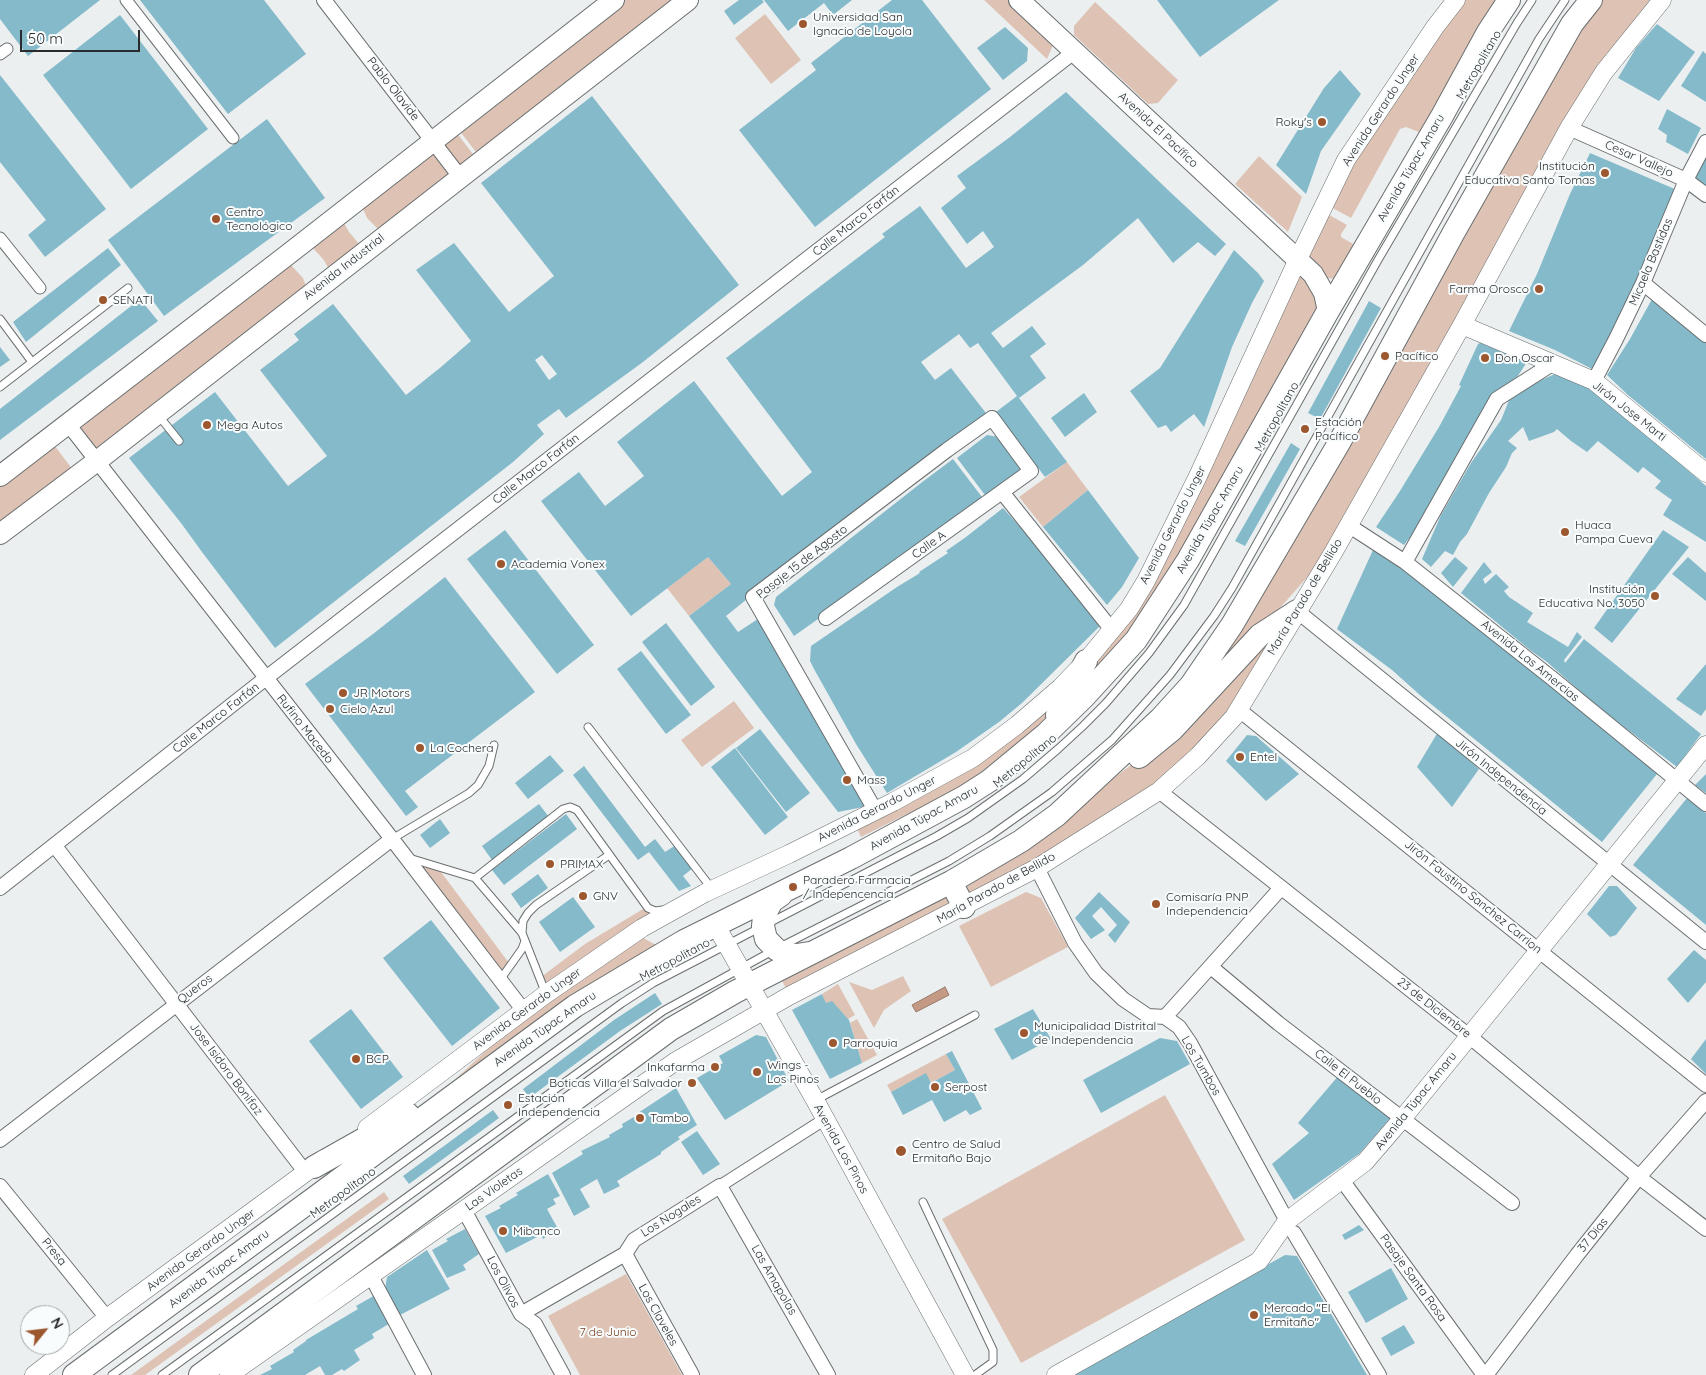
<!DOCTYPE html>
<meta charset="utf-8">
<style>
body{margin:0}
#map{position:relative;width:1706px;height:1375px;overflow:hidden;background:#ebeff0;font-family:Quicksand,sans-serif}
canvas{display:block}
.north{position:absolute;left:20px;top:1305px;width:50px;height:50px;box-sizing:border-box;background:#f8fcfd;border:1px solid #a6a8a9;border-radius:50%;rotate:61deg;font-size:14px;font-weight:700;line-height:20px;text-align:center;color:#2a2b2c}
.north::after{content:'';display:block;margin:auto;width:18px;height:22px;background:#9d572e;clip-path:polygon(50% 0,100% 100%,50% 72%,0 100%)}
.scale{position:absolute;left:20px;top:30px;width:120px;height:22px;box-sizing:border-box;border:2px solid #2a2b2c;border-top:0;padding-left:6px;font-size:15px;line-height:18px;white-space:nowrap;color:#2a2b2c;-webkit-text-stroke:4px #f8fcfd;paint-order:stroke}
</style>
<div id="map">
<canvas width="1706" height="1375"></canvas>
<div class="north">N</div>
<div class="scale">50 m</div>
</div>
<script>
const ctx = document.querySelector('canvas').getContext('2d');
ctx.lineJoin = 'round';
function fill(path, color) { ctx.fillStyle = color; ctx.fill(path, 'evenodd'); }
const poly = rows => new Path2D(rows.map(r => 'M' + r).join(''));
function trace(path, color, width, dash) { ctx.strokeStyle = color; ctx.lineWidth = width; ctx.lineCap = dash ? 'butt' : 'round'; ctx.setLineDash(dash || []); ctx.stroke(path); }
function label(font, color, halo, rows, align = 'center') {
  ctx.font = font + ' Quicksand,sans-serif'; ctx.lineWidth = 4; ctx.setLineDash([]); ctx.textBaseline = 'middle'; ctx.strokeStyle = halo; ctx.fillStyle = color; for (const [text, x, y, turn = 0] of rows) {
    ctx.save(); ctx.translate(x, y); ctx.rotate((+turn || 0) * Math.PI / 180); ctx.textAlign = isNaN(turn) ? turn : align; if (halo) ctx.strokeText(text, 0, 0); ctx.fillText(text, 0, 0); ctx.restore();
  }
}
fill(poly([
 [619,0,687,0,482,160,456,126],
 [984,0,1017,0,1056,38,1047,59],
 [1461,0,1500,0,1421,133,1406,127,1400,129,1351,218,1327,205],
 [1595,0,1659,0,1602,70,1329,553,1212,684,1193,687],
 [1095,2,1178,80,1158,103,1148,104,1074,35,1074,26],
 [765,14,801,60,771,84,735,38],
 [453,128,479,162,461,176,435,142],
 [432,144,458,178,379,230,367,218,363,209,364,199],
 [1259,156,1302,197,1288,232,1235,184],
 [1324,212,1347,225,1341,234,1341,237,1362,249,1336,279,1327,278,1300,259],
 [344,223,349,232,360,245,329,269,323,259,312,247],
 [290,264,303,278,306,286,98,458,72,424],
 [1298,264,1324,299,1196,540,1097,680,1089,662,1130,610],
 [51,441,76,474,0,531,0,481],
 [1067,462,1088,490,1043,527,1019,497],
 [708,557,731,584,689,616,667,588],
 [1310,585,1236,709,1157,789,967,900,961,881,1023,843,1134,763],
 [1060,691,1044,734,912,823,907,814,861,837,855,824],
 [734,701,754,728,702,767,681,740],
 [412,863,438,868,509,963,500,977],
 [1026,892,1041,898,1068,947,991,987,959,926],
 [948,893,954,905,789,994,778,973],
 [648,906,669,910,547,991,541,977,585,944],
 [640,932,645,939,662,948,445,1089,526,1013],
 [903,976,911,991,884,1010,874,1028,849,982,872,990],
 [838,984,855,1015,848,1019,832,1002,826,1003,822,994],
 [857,1019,877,1055,862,1063,850,1023],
 [946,1054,955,1070,931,1083,925,1074,891,1092,887,1085],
 [1165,1095,1245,1240,1021,1363,942,1219],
 [384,1192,389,1199,145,1375,131,1375],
 [626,1274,682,1375,580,1375,548,1316]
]), '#dec3b5');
const water = poly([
 [945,987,949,995,916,1012,912,1005,945,987]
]);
fill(water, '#c59a84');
trace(water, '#96796a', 1);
fill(poly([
 [0,0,100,0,28,56,0,19],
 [140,0,264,0,306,54,228,114],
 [739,0,762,0,764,2,734,25,724,11],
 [764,0,852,0,833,15,824,3,788,31],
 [892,0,922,0,991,89,815,227,739,130,816,70,811,63],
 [1157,0,1279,0,1200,57],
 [120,15,208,129,131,189,43,75],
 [1657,24,1695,52,1659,101,1618,78,1636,48],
 [1005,27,1028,48,1027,61,1003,80,977,48],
 [1703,51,1706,54,1706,102,1681,86],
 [1340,70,1361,94,1321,151,1306,194,1276,165,1324,88],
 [0,75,106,209,45,257,28,235,46,220,0,162],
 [1066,92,1169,191,1226,244,1215,256,1198,242,1173,263,1138,218,1083,265,991,333,1003,348,1032,326,1046,344,1030,356,1046,378,1019,398,1067,462,1045,477,996,412,1017,396,978,343,970,348,959,334,921,362,935,380,951,368,989,417,772,579,726,616,738,632,761,617,868,806,838,812,689,616,731,584,708,557,631,616,541,501,579,472,605,506,644,476,617,442,694,381,782,496,812,472,726,358,885,237,882,234,920,206,966,268,994,247,983,231,967,244,941,208,966,188,957,176,1010,137],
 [592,96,739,285,643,362,566,418,559,409,537,425,544,434,513,462,275,648,202,552,181,523,129,458,215,392,288,486,327,456,260,370,299,340,294,334,333,304,406,395,441,367,471,341,416,270,454,243,509,312,554,276,481,183],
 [542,355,557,374,549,380,535,360],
 [1667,109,1701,128,1688,154,1666,142,1667,135,1658,129],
 [267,119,325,198,164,316,108,240],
 [1590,153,1677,190,1640,278,1592,369,1555,350,1509,331,1537,274,1570,194],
 [1706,154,1706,190,1692,180],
 [108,248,121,265,26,342,13,322],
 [1234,250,1258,273,1264,281,1252,303,1232,347,1204,427,1194,414,1171,432,1166,425,1158,428,1130,391,1160,368],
 [140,299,158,321,0,440,0,409],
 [1652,299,1706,341,1706,459,1628,395,1607,375,1630,339],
 [1369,301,1381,308,1320,419,1308,413],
 [1485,341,1529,359,1421,523,1404,545,1376,527,1400,491,1439,427,1461,386,1459,385,1478,344],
 [0,347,10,360,0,367],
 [1555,374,1575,377,1641,430,1706,486,1706,542,1663,515,1672,500,1655,488,1661,481,1643,467,1638,473,1598,441,1587,452,1571,441,1557,429,1554,432,1529,441,1523,427,1508,441,1517,448,1512,453,1506,467,1489,493,1467,534,1460,542,1453,555,1445,551,1431,567,1422,559,1441,515,1471,463,1501,420,1510,398,1539,381],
 [1084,393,1097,412,1065,437,1051,418],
 [987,435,999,437,1023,469,1013,475,1015,479,988,499,957,458],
 [1291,443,1300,449,1245,546,1235,541],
 [953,459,985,501,794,636,774,605,776,597,921,483],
 [1088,490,1139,558,1122,587,1107,605,1043,527],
 [1003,508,1053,564,1100,626,1022,703,999,722,956,752,887,793,856,744,814,669,810,661,811,646,897,587,920,573,919,572,948,553,946,551,966,537],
 [505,530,594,645,557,674,467,559],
 [1663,530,1689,547,1612,643,1594,628],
 [1373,550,1415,577,1621,741,1657,774,1602,842,1421,696,1392,670,1337,629],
 [1455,557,1468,568,1453,587,1441,573],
 [1688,557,1706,573,1706,601,1672,574],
 [1484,562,1492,572,1483,579,1485,584,1496,574,1509,587,1504,591,1509,597,1533,613,1527,622,1568,647,1577,632,1582,637,1564,660,1565,663,1584,639,1701,734,1677,767,1599,708,1547,662,1530,650,1461,593],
 [445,577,535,692,405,791,418,807,406,816,305,684,373,634],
 [666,623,715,687,691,706,642,642],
 [641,651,691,715,666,734,617,669],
 [1706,664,1706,709,1701,716,1676,699],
 [760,729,810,793,786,812,736,748],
 [1438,732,1479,769,1452,807,1417,767],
 [1247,735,1256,736,1299,774,1266,801,1226,761],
 [735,748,788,817,765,835,711,767],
 [550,755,564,771,528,799,515,783],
 [584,766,645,847,655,839,665,852,676,845,693,868,683,876,691,886,679,891,649,852,638,860,573,775],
 [1706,774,1706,793,1695,785],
 [1687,798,1706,813,1706,925,1633,865],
 [539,804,549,817,492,860,482,846],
 [566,814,577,829,504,885,492,870],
 [440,819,450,833,430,848,420,835],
 [538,874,548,888,521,908,511,894],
 [1609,886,1617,886,1637,908,1616,935,1610,937,1587,914],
 [1099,892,1130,922,1115,943,1108,935,1117,925,1101,907,1092,916,1105,930,1091,939,1075,918],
 [573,897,595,927,560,952,539,922],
 [431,920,500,1008,452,1046,383,958],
 [1694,950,1706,960,1706,982,1688,1003,1667,979],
 [655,993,662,1004,620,1031,529,1098,523,1089,614,1020],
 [822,994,826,1003,832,1001,849,1020,862,1063,830,1079,792,1010],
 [351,1009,403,1077,361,1109,309,1041],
 [1033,1009,1051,1039,1012,1060,994,1029],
 [756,1035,766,1037,789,1081,725,1120,697,1078,723,1063,719,1056],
 [1160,1038,1177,1041,1190,1064,1101,1113,1083,1080],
 [1706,1039,1706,1074,1691,1059],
 [952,1051,982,1109,970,1115,966,1110,944,1122,932,1100,903,1115,891,1092,926,1073,931,1083,955,1070,946,1054],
 [1340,1074,1393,1115,1359,1154,1294,1200,1272,1164,1309,1133,1298,1123],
 [676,1088,697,1125,678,1137,680,1139,661,1152,661,1154,617,1181,620,1186,604,1194,597,1179,580,1189,590,1207,574,1216,552,1173,583,1154,581,1151,610,1137,609,1135,623,1127,622,1124,639,1114,638,1113],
 [493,1110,499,1118,409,1184,403,1176],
 [697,1131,720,1164,703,1175,681,1142],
 [548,1174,560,1196,553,1199,556,1204,547,1209,558,1229,543,1239,541,1235,506,1253,485,1216,501,1208,499,1206,518,1195,516,1193],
 [1359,1225,1364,1230,1345,1240,1342,1235],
 [465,1229,479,1254,463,1265,466,1270,447,1278,432,1250,448,1241,446,1239],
 [427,1250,450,1289,400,1315,385,1289,387,1277],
 [1285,1255,1297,1256,1367,1375,1070,1375],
 [1391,1268,1408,1299,1366,1323,1348,1292],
 [377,1294,392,1322,372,1334,374,1338,354,1350,360,1360,344,1371,342,1369,332,1375,325,1375,320,1366,305,1375,260,1375,272,1369,270,1366,294,1352,293,1350,306,1341,306,1340,358,1309,356,1306],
 [1404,1325,1415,1343,1391,1356,1381,1338]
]), '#84baca');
const service = poly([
 [0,319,32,362],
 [0,387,128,288],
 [159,416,179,441],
 [588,727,712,889],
 [392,839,469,793,478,785,489,766,494,745],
 [409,858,475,878,522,933,546,994],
 [475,878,563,809,570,807,577,810,648,908,655,911,663,910],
 [522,933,523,921,528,913,536,905,609,855],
 [500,980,522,949,525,941],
 [816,1100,975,1015],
 [923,1202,993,1350,993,1362,975,1375],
 [112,1375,622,1003,653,983,937,836,968,818,1023,779,1058,749,1083,726,1106,703,1149,653,1184,605,1378,260,1517,23,1532,0],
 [162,1375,663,1011,776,949,949,861,990,836,1052,792,1112,740,1170,675,1214,616,1232,588,1539,39,1565,0]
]);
const pedestrian = poly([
 [126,0,233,138],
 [0,54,7,49],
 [0,238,40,288],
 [720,1186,825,1119]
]);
const minor = poly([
 [324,0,461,178],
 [1569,128,1686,180,1706,195],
 [1643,283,1706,335],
 [1594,381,1616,339,1643,283,1686,180,1706,142],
 [68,424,392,839,524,1011],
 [1002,492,1112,630],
 [1348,525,1405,562,1553,679,1706,804],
 [1405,562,1497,399,1552,364],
 [1297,611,1706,942],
 [826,618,1031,471,992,418,947,450,753,597,875,810],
 [1238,709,1706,1085],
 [1159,791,1469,1036,1639,1177,1706,1229],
 [55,846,306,1173],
 [1037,868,1075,943,1096,973,1123,999,1148,1016,1165,1017,1179,1027,1190,1043,1287,1221],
 [0,888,266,678,1074,52],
 [1211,967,1278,1023,1512,1203],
 [1165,1017,1281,888],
 [0,1140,392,839],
 [1342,1180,1484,1375],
 [0,1186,107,1318],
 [464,1210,521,1314,535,1324,563,1375],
 [1294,1233,1379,1375],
 [625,1254,692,1375],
 [371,1276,424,1375],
 [521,1314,625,1254,634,1240,720,1186,828,1375],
 [1486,1375,1577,1255,1639,1177,1706,1101]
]);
const tertiary = poly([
 [1462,325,1594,381,1706,473],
 [715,924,815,1100,965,1375],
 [367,1128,546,994,642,928,705,893,789,854,893,802,973,758,1017,725,1060,688,1086,661,1129,609,1146,581,1198,476,1298,259,1346,160,1435,27,1456,0],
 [34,1375,107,1318,324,1159],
 [229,1375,676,1061,789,996,1037,868,1159,791,1198,756,1234,717,1333,553,1462,325,1569,128,1604,72,1662,0],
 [1056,1375,1259,1261,1287,1221,1365,1162,1402,1119,1706,745]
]);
const secondary = poly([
 [1019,0,1313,274,1324,293,1328,311],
 [0,476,286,256,614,0],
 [0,534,97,461,688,0]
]);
const primary = poly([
 [1057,715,1086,661],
 [1139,757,1172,730,1260,635,1297,611],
 [951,882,964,907],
 [781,895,772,901,764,916,763,926,766,939,776,949,784,954,797,955,809,953],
 [314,1167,408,1114],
 [74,1375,575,1006,684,941,851,858,964,797,989,781,1046,734,1084,697,1136,640,1188,560,1328,311,1442,116,1488,32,1509,0],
 [200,1375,671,1029,735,992,951,882,1021,841,1057,815,1161,718,1191,685,1232,625,1339,443,1454,232,1572,24,1591,0]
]);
trace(service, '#6b6f70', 9);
trace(pedestrian, '#6b6f70', 13);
trace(minor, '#6b6f70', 16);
trace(tertiary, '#6b6f70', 19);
trace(secondary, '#6b6f70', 22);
trace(primary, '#6b6f70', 24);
trace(service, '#fff', 7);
trace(pedestrian, '#fff', 11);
trace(minor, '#fff', 14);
trace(tertiary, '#fff', 18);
trace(secondary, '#fff', 20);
trace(primary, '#fff', 22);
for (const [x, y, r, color] of [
 [803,24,5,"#9d572e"],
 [1322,122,5,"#9d572e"],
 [1605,173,5,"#9d572e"],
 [216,219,5,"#9d572e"],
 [1539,289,5,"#9d572e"],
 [103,300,5,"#9d572e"],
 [1385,356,5,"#9d572e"],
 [1485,358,5,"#9d572e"],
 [207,425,5,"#9d572e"],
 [1305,429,5,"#9d572e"],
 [1565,532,5,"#9d572e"],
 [501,564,5,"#9d572e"],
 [1655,596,5,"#9d572e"],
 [343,693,5,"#9d572e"],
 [330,709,5,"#9d572e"],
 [420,748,5,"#9d572e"],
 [1240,757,5,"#9d572e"],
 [847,780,5,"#9d572e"],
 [550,864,5,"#9d572e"],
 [793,887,5,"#9d572e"],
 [583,896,5,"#9d572e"],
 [1156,904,5,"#9d572e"],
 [1024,1033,5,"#9d572e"],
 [833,1043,5,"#9d572e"],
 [356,1059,5,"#9d572e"],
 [715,1067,5,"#9d572e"],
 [757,1072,5,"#9d572e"],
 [692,1083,5,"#9d572e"],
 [935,1087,5,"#9d572e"],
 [508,1105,5,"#9d572e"],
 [640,1118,5,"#9d572e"],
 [901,1151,6,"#9d572e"],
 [503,1231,5,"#9d572e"],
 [1254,1315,5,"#9d572e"]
]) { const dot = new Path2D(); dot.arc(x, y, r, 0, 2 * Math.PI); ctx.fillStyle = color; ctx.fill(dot); trace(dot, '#f8fcfd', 2); }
label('12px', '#2a2b2c', '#f8fcfd', [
 ["Universidad San",813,17],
 ["Ignacio de Loyola",813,31],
 ["Roky's",1312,122,"right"],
 ["Institución",1595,166,"right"],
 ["Educativa Santo Tomas",1595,180,"right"],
 ["Centro",226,212],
 ["Tecnológico",226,226],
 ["Farma Orosco",1529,289,"right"],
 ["SENATI",113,300],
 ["Pacífico",1395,356],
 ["Don Oscar",1495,358],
 ["Estación",1315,422],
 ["Pacífico",1315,436],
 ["Mega Autos",217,425],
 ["Huaca",1575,525],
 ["Pampa Cueva",1575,539],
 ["Academia Vonex",511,564],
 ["Institución",1645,589,"right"],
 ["Educativa No. 3050",1645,603,"right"],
 ["JR Motors",353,693],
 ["Cielo Azul",340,709],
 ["La Cochera",430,748],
 ["Entel",1250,757],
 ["Mass",857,780],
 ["PRIMAX",560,864],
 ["Paradero Farmacia",803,880],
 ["/ Indepencencia",803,894],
 ["GNV",593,896],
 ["Comisaría PNP",1166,897],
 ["Independencia",1166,911],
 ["Municipalidad Distrital",1034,1026],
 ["de Independencia",1034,1040],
 ["Parroquia",843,1043],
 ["BCP",366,1059],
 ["Wings -",767,1065],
 ["Los Pinos",767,1079],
 ["Inkafarma",705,1067,"right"],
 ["Boticas Villa el Salvador",682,1083,"right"],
 ["Serpost",945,1087],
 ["Estación",518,1098],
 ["Independencia",518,1112],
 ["Tambo",650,1118],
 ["Centro de Salud",912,1144],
 ["Ermitaño Bajo",912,1158],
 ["Mibanco",513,1231],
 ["Mercado \"El",1264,1308],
 ["Ermitaño\"",1264,1322]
], 'left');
label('12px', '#2a2b2c', '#f8fcfd', [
 ["Metropolitano",1479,65,-60],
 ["Pablo Olavide",393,89,52],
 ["Avenida Gerardo Unger",1381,110,-57],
 ["Avenida El Pacífico",1158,130,43],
 ["Cesar Vallejo",1639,159,24],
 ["Avenida Túpac Amaru",1411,168,-60],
 ["Calle Marco Farfán",856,221,-38],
 ["Micaela Bastidas",1651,262,-67],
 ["Avenida Industrial",344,267,-38],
 ["Jirón Jose Marti",1629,411,38],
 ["Metropolitano",1277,417,-61],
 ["Calle Marco Farfán",536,469,-38],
 ["Avenida Túpac Amaru",1210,520,-60],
 ["Avenida Gerardo Unger",1173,525,-63],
 ["Calle A",929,545,-36],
 ["Pasaje 15 de Agosto",802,562,-38],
 ["María Parado de Bellido",1305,597,-59],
 ["Avenida Las Amercias",1530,661,39],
 ["Calle Marco Farfán",216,718,-38],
 ["Rufino Macedo",305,729,52],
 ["Metropolitano",1025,761,-39],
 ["Jirón Independencia",1501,777,39],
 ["Avenida Gerardo Unger",877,809,-27],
 ["Avenida Túpac Amaru",924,818,-29],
 ["María Parado de Bellido",996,888,-29],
 ["Jirón Faustino Sanchez Carrion",1473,897,39],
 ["Metropolitano",675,960,-28],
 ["Queros",195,989,-37],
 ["23 de Diciembre",1434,1008,38],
 ["Avenida Gerardo Unger",527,1009,-36],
 ["Avenida Túpac Amaru",545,1029,-35],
 ["Los Tumbos",1201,1066,60],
 ["Jose Isidoro Bonifaz",226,1069,53],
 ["Calle El Pueblo",1348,1077,38],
 ["Avenida Túpac Amaru",1416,1101,-51],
 ["Avenida Los Pinos",841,1149,61],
 ["Las Violetas",494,1189,-35],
 ["Metropolitano",343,1193,-36],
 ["Los Nogales",671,1216,-32],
 ["37 Dias",1593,1235,-51],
 ["Avenida Gerardo Unger",201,1250,-36],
 ["Presa",54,1252,51],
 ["Avenida Túpac Amaru",219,1269,-37],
 ["Pasaje Santa Rosa",1413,1278,54],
 ["Las Amapolas",774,1280,60],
 ["Los Olivos",503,1282,62],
 ["Los Claveles",658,1315,61]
]);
label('12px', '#763e1d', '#f8fcfd', [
 ["7 de Junio",608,1332]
]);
</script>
